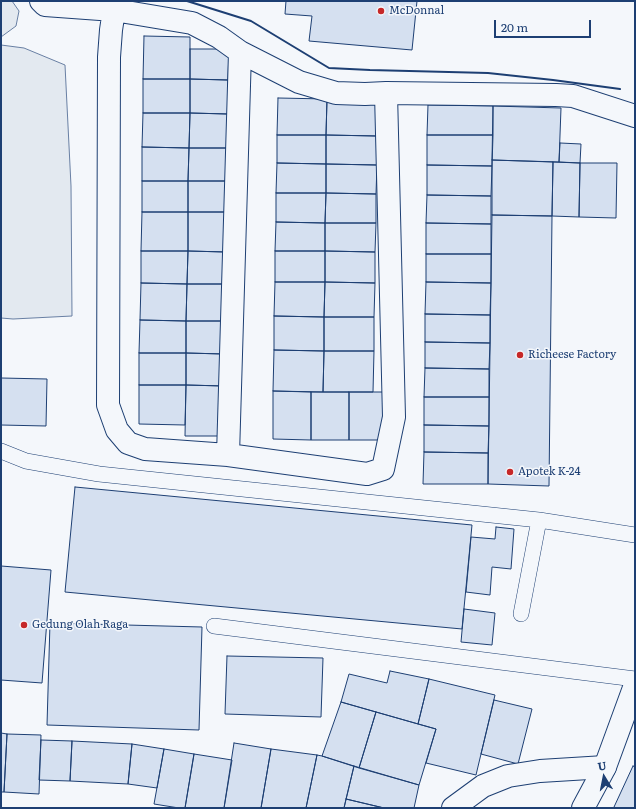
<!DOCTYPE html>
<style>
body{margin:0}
#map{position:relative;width:636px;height:809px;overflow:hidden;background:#f4f7fb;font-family:Literata,serif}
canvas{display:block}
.frame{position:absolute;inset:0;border:2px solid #1d3f73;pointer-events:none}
.north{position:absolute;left:584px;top:757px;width:40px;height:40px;-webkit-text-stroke:3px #f4f7fb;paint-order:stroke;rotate:350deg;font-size:11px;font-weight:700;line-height:16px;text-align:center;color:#1d3f73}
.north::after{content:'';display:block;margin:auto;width:14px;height:18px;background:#1d3f73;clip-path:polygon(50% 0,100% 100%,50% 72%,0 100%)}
.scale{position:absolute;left:494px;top:20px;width:97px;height:18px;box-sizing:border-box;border:2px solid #1d3f73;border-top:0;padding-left:5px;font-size:12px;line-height:14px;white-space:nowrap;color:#1d3f73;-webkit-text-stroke:3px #f4f7fb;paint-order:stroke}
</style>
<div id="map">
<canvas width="636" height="809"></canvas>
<div class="frame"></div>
<div class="north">U</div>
<div class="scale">20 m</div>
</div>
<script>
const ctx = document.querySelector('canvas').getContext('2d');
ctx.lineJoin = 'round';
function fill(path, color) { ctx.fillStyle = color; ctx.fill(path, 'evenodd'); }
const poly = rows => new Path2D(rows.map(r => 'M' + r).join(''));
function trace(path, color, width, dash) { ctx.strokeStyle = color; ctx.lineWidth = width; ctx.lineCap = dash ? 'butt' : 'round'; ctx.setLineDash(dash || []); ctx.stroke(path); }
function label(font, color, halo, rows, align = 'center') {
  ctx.font = font + ' Literata,serif'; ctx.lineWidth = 3; ctx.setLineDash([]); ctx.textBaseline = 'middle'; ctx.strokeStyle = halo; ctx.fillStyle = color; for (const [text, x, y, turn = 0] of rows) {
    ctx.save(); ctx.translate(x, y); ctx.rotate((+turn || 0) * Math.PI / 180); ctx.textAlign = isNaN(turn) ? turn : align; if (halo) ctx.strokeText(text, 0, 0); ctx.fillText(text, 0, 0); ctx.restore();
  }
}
const green = poly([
 [1,1,12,1,19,11,16,26,1,37,1,1],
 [1,45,24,48,65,65,71,186,72,316,13,319,1,318,1,45]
]);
fill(green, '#e3e9f0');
trace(green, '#687fa3', 1);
const building = poly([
 [286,1,417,1,412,50,309,41,312,16,285,14,286,1],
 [144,36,190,37,190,79,143,79,144,36],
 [190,49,229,49,228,80,190,79,190,49],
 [143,79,190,79,190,113,143,113,143,79],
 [190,79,228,80,228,114,190,113,190,79],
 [278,98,327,99,326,135,277,135,278,98],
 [327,99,377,99,377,136,326,135,327,99],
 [428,105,493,106,493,135,427,135,428,105],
 [493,106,561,108,559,162,492,160,493,106],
 [143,113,190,113,189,148,142,147,143,113],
 [190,113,228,114,227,148,189,148,190,113],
 [277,135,326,135,326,164,277,163,277,135],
 [326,135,377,136,377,165,326,164,326,135],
 [427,135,493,135,492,166,427,165,427,135],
 [560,143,581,144,580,163,559,162,560,143],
 [142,147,189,148,188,181,142,181,142,147],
 [189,148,227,148,227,181,188,181,189,148],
 [492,160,553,162,552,216,492,215,492,160],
 [553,162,580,163,579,217,552,216,553,162],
 [277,163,326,164,326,193,276,193,277,163],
 [580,163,617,163,616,218,579,217,580,163],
 [326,164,377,165,376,194,326,193,326,164],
 [427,165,492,166,491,196,427,195,427,165],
 [142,181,188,181,188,212,142,212,142,181],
 [188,181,227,181,227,212,188,212,188,181],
 [276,193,326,193,325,223,276,222,276,193],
 [326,193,376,194,376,223,325,223,326,193],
 [427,195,491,196,491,224,426,223,427,195],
 [142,212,188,212,188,251,141,251,142,212],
 [188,212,227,212,226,252,188,251,188,212],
 [492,215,552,216,549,486,488,484,492,215],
 [276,222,325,223,325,251,275,251,276,222],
 [325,223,376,223,375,252,325,251,325,223],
 [426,223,491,224,491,254,426,254,426,223],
 [141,251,188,251,187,284,141,283,141,251],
 [188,251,226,252,226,284,187,284,188,251],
 [275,251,325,251,325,282,275,282,275,251],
 [325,251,375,252,375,283,325,282,325,251],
 [426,254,491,254,491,283,426,282,426,254],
 [275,282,325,282,324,317,274,316,275,282],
 [325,282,375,283,374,317,324,317,325,282],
 [426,282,491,283,490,315,425,314,426,282],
 [141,283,187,284,186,321,140,320,141,283],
 [187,284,226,284,225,321,186,321,187,284],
 [425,314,490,315,490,343,425,342,425,314],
 [274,316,324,317,324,351,274,350,274,316],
 [324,317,374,317,374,351,324,351,324,317],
 [140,320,186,321,186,353,139,353,140,320],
 [186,321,225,321,224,354,186,353,186,321],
 [425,342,490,343,489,369,425,368,425,342],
 [274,350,324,351,323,392,273,391,274,350],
 [324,351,374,351,373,392,323,392,324,351],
 [139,353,186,353,186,385,139,385,139,353],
 [186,353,224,354,224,386,186,385,186,353],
 [425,368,489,369,489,397,424,397,425,368],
 [1,378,47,379,46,426,1,425,1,378],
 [139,385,186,385,185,425,139,424,139,385],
 [186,385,224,386,224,436,185,436,186,385],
 [273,391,311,392,311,440,273,439,273,391],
 [311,392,349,392,349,440,311,440,311,392],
 [349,392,384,392,383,440,349,440,349,392],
 [424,397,489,397,489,426,424,425,424,397],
 [424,425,489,426,488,453,424,452,424,425],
 [424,452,488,453,488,484,423,484,424,452],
 [75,487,472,525,462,629,65,592,75,487],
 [496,527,514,529,511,569,492,567,490,595,466,592,471,537,495,539,496,527],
 [1,566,51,570,42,683,1,680,1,566],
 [464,609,495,613,492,645,461,642,464,609],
 [50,623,202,627,199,730,47,725,50,623],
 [227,656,323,658,321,717,225,714,227,656],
 [390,671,429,679,418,724,341,702,349,674,387,683,390,671],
 [429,679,495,695,476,775,426,763,436,729,418,724,429,679],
 [494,700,532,709,518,764,481,754,494,700],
 [341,702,376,712,359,768,322,756,341,702],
 [376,712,436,729,419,785,359,768,376,712],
 [1,733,7,734,4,792,1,792,1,733],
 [7,734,41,735,39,794,4,792,7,734],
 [41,740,72,741,70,781,39,780,41,740],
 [72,741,132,744,128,784,70,781,72,741],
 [234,743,271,749,261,808,224,808,234,743],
 [132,744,164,749,157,788,128,784,132,744],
 [164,749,194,754,185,808,179,808,154,804,164,749],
 [271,749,317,755,306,808,261,808,271,749],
 [194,754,232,760,224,808,185,808,194,754],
 [317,755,322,756,354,766,344,808,306,808,317,755],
 [354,766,419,785,414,808,384,808,346,799,354,766],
 [633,766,635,767,635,808,616,808,614,807,633,766],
 [346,799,384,808,344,808,346,799]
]);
fill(building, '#d5e0f0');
trace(building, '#1d3f73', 1);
const service = poly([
 [1,451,26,461,99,474,539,520,635,535],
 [521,614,539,520],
 [214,626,635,679]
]);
const minor = poly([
 [41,1,45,5,114,10],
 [386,93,394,417,383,469,367,474,228,455,145,449,128,443,117,430,108,405,109,57,111,30,114,10,192,23,219,37,240,52,299,82,336,93,365,94,386,93,556,95,573,96,635,116],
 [228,455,240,52],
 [453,808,483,786,508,776,540,771,605,767]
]);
const secondary = poly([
 [583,808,605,767,635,685]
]);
trace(service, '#1d3f73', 16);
trace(minor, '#1d3f73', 24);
trace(secondary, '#1d3f73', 24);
trace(service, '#f4f7fb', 15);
trace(minor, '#f4f7fb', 22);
trace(secondary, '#f4f7fb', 22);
trace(poly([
 [187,1,251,21,329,68,370,70,488,73,553,80,620,89]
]), '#1d3f73', 2);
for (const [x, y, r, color] of [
 [381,11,4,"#c62828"],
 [520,355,4,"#c62828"],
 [510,472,4,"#c62828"],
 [24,625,4,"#c62828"]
]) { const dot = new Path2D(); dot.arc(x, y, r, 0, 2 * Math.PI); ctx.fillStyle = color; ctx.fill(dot); trace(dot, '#f4f7fb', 1.5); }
label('11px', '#1d3f73', '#f4f7fb', [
 ["McDonnal",389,11],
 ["Richeese Factory",528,355],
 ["Apotek K-24",518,472],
 ["Gedung Olah Raga",32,625]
], 'left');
</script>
